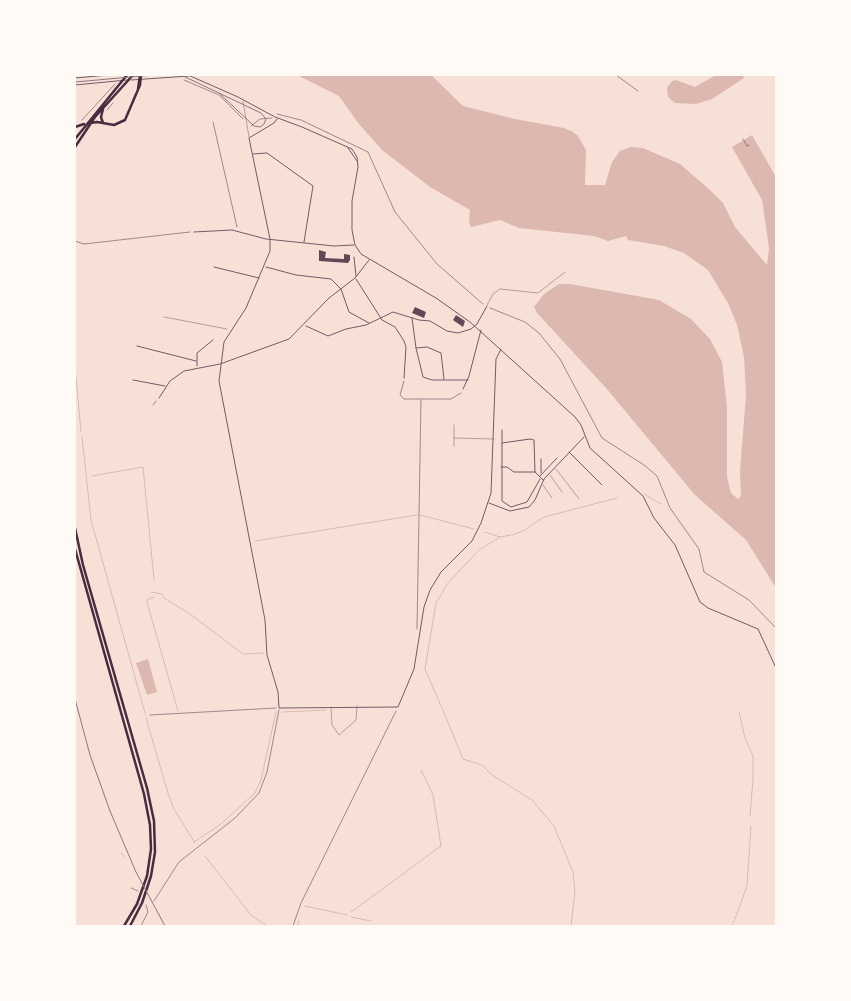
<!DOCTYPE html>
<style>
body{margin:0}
#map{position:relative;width:851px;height:1001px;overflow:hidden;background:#f7e1d7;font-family:Jost,sans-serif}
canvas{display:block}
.frame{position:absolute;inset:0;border:76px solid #fffaf5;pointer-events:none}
</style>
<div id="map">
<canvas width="851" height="1001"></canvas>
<div class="frame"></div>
</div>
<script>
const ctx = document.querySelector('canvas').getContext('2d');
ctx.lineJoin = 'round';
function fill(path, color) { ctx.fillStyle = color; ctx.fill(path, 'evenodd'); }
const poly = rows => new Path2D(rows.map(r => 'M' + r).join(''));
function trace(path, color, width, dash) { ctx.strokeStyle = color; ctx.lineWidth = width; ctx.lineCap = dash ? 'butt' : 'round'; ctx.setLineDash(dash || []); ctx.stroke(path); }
fill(poly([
 [297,75,431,75,463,106,515,119,564,128,573,132,578,136,586,150,585,185,605,185,612,162,620,151,631,147,643,148,680,164,710,190,723,203,735,227,767,265,769,248,762,200,732,147,752,135,776,177,776,588,746,540,695,495,606,388,537,313,534,307,544,294,559,284,570,284,659,300,691,319,710,339,722,362,727,408,727,477,731,493,738,499,741,496,740,471,746,395,744,357,737,325,729,305,708,270,684,253,664,246,628,240,626,236,608,241,594,236,519,228,500,220,471,227,469,222,470,210,430,187,382,150,359,124,339,96],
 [716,75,742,75,744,78,712,99,696,104,675,103,668,97,667,88,672,81,676,80,695,87],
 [148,659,157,692,147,695,136,663]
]), '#dcb8b0');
trace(poly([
 [75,367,81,432],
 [82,437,91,520,145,713],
 [92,476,143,467,154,580],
 [644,494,661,504],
 [420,515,474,529],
 [485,532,500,537],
 [513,535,523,531,544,517,617,498],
 [255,541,417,515],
 [151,592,162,594,164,598,190,614,243,654,263,653],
 [154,597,147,600,147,602,178,711],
 [441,706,425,669,436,603,448,583,479,550,500,537,511,535],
 [442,708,463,759,482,765,492,775,532,800,554,826,573,872,575,892,571,926],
 [283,712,326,710],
 [739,712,745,738,753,756,753,779,750,816],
 [146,718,168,793,174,809,195,843],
 [194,842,221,824,255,793,261,780,276,712],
 [121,853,125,857],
 [205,856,251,915,267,926],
 [305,906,347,915],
 [351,912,441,846,433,795,421,770],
 [351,917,371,921],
 [735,919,747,886,751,826],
 [297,926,299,921],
 [732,926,734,921]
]), '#dcb8b0', 1);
fill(poly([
 [319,250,326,252,325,258,344,259,344,254,350,255,350,260,348,263,319,261],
 [415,307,426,312,424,318,412,313],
 [456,315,465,321,463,327,453,320]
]), '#644757');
trace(poly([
 [616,75,638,91],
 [184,80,219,95,243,119],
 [107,110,113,103],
 [277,114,301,120,368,152,395,212,437,264,483,304],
 [82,120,115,84],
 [213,122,237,227],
 [251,126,260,119,272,118],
 [743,139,747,146,749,145],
 [75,241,84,244,190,232],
 [490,308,525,322,539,333,560,359,602,438,644,465,657,476,670,508,699,549,704,572,749,600,776,628],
 [404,381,400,395,404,399,451,399,461,393],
 [153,405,156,401],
 [417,629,421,400],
 [150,715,276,708],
 [131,888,138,891],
 [154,901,179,862,235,818,259,793,267,772,279,710],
 [141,926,148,912,146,905],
 [293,926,301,903,396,711]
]), '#4a2c40', 0.5);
trace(poly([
 [243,101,249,137],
 [487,305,493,294,500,289,538,293,565,272],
 [164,317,227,329],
 [454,438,494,439],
 [454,446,454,425],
 [556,469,579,499],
 [550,475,562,492],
 [543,485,552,498],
 [331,707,332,725,339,735,356,720,357,706]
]), '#755966', 0.5);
trace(poly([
 [277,119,274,123,249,138,270,239,270,251,246,308,224,342,219,381,265,620,267,655,278,692,279,708,398,707,414,669,424,607,430,590,441,572,472,541,481,523,491,493,496,359,501,349],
 [253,154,267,153,313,186,304,242],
 [194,232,232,230,266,239,334,246,354,245],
 [354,257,356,276],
 [214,267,259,278],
 [266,267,296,275,331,279,341,289,349,312,369,323],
 [356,279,382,320,395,327,404,341,406,347,404,378],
 [412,318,416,348,423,377,432,380,468,380],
 [306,326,328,336,346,329,366,325,393,312,419,320,430,321,447,331,458,333,471,329,477,324,487,306],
 [137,346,196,361],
 [416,348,427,347,441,353,444,379],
 [197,366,197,353,213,340],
 [133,380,165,386],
 [463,389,469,376,481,330],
 [159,398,170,381,184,371,220,364,289,339,329,298,355,278,369,260],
 [502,430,502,501,511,507,527,502,540,479],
 [502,443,530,439,534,440,535,472,543,480],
 [569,452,602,485],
 [541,459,541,473],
 [501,467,507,467,514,472,535,472],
 [540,476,557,458],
 [489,503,510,511,529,507,535,500,544,479,584,437]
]), '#755966', 1);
trace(poly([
 [188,75,238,97,275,117,302,127,352,149,357,157,358,167,352,201,352,230,355,245,361,254,436,298,470,322,575,417,581,425,590,448,643,496,654,518,675,545,700,602,708,608,758,629,776,668],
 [75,78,109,75],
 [131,80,189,76],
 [75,85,127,80],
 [348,148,357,161]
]), '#755966', 1);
trace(poly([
 [138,89,140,75],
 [103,109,101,117,103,123],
 [91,123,97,122,114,125,125,120,140,85,141,75],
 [75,127,84,124],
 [75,139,127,75],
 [75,147,95,117,133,75],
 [75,528,83,565,147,788,154,821,155,852,151,876,142,903,130,926],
 [75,549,144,794,150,825,151,849,147,876,137,904,124,926]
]), '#4a2c40', 2.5);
trace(poly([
 [181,75,261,113,266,119,264,124,260,127,254,126,219,93],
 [75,82,153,75]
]), '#8f747c', 1);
trace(poly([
 [75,699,90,755,110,811,136,872,165,926]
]), '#8f747c', 1);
</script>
